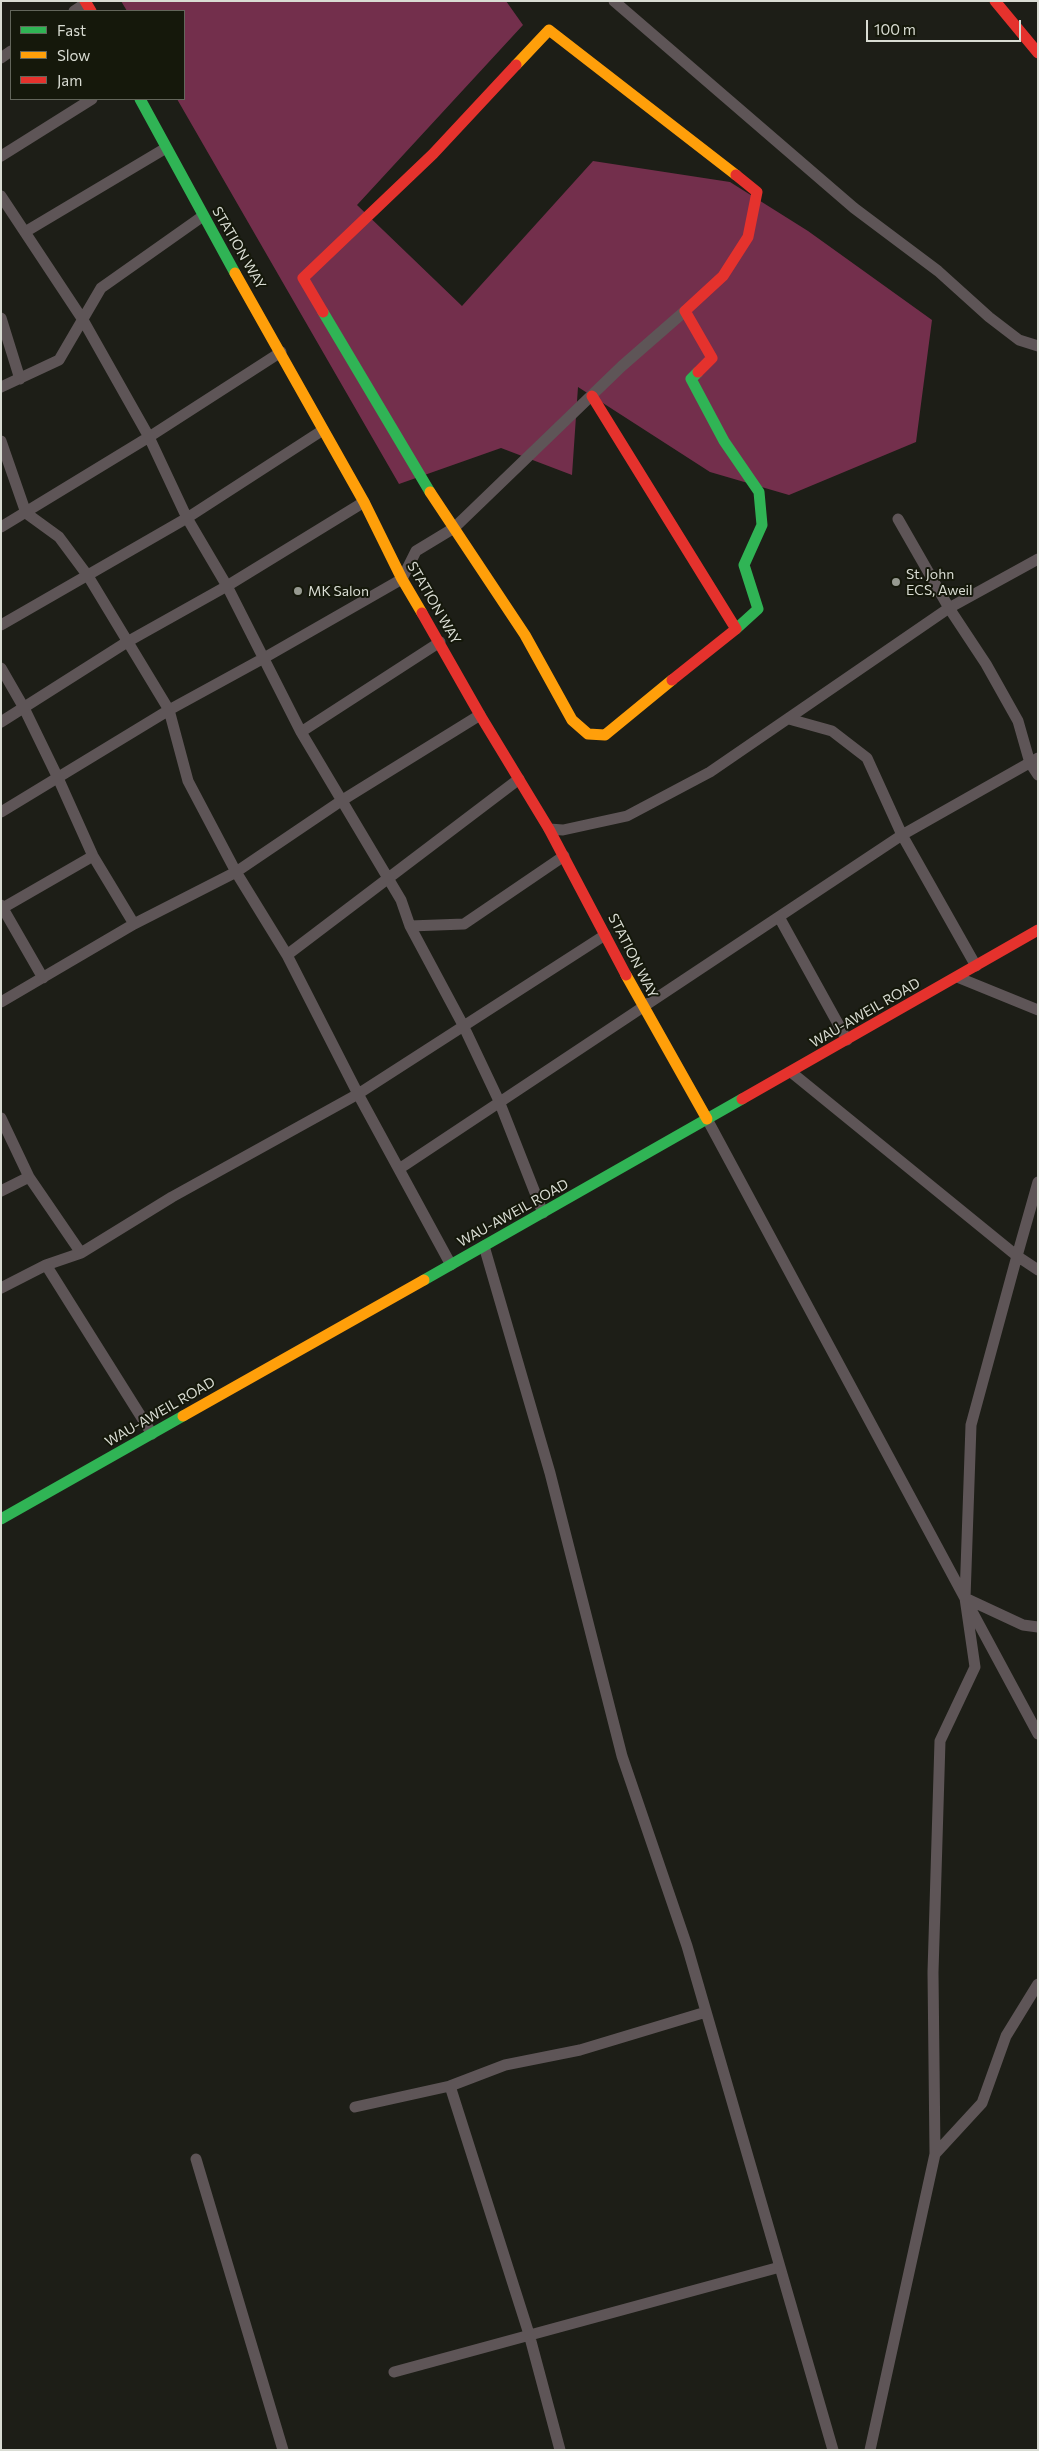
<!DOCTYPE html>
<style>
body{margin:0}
#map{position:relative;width:1039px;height:2451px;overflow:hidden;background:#1d1e17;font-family:Commissioner,sans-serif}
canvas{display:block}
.frame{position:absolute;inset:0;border:2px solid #d9dcd3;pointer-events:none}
.legend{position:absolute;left:10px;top:10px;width:175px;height:90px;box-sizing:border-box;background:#15180b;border:1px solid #63665b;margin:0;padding:6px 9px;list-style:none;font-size:15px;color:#d9dcd3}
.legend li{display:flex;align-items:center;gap:10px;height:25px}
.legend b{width:25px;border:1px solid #63665b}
.scale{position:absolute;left:866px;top:20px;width:155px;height:22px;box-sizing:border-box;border:2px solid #d9dcd3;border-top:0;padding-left:6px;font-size:15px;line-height:18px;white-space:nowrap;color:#d9dcd3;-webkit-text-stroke:4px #15180b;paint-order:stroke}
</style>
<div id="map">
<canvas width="1039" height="2451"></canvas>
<div class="frame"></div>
<ul class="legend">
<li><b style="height:6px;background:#30b455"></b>Fast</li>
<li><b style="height:6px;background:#ff9f0a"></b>Slow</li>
<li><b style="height:6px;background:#e5322d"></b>Jam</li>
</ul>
<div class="scale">100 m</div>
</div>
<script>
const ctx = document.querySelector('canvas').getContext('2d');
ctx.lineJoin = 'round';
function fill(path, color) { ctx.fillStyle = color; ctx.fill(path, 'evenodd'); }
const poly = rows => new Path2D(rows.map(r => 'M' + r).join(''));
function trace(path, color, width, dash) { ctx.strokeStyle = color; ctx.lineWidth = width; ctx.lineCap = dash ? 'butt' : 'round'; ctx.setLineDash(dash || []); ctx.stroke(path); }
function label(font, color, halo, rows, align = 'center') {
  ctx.font = font + ' Commissioner,sans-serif'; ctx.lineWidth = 4; ctx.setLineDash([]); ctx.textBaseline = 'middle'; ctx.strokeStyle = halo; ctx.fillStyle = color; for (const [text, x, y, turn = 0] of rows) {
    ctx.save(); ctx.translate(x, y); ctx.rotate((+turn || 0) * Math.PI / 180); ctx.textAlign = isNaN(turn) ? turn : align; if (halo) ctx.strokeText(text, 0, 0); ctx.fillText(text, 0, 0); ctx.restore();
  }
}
fill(poly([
 [121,1,506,1,523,25,357,205,462,306,593,161,730,182,808,231,932,320,916,442,789,495,710,472,578,387,572,475,501,448,399,484,177,99,184,99,184,11,127,11]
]), '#732f4c');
trace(poly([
 [614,1,854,208,938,271,989,317,1019,340,1038,346],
 [74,11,86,3],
 [1,58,11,51],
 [1,156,92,99],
 [1,196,83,320,149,437,187,518,227,586,301,732,401,900,410,926,463,1025,499,1101,543,1213],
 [25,232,166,148],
 [1,318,20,379],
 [1,387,59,360,101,288,203,216],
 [1,441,26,513,59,537,88,576,169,710,188,781,236,872,287,955,358,1094,451,1265],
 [898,519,949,608,986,664,1018,721,1030,763,1038,775],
 [1,527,149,437,281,352],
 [1,625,187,518,323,430],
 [1,668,24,708,58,778,93,856,134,924],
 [789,719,832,731,867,758,902,835,976,966],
 [1,722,127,642,227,586,364,502],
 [301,732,440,642],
 [1,812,169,710,264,658,402,579,416,551,454,528,622,366,685,311],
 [549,829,563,830,627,816,710,772,949,608,1038,559],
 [1,905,43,978],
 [1,909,93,856],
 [779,917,847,1040],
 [410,926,464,924,564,856],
 [287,955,519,779],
 [957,977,1038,1010],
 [1,1002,134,924,236,872,341,801,480,715],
 [791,1072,1017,1256,971,1425,965,1598,975,1667,940,1741,933,1972,935,2154],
 [1,1118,29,1177,81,1253],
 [707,1119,1038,1734],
 [399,1169,902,835,1038,758],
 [1038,1182,1017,1256,1038,1270],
 [1,1191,29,1177],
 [484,1246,550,1473,622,1756,687,1946,833,2450],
 [46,1265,152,1434],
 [1,1288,46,1265,81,1253,172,1197,358,1094,605,935],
 [965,1598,1023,1625,1038,1627],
 [450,2086,529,2334,560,2450],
 [355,2107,450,2086,505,2065,580,2050,706,2012],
 [196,2159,283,2450],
 [394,2372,780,2267],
 [870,2450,935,2154,982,2103,1006,2036,1038,1984]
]), '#5e5557', 11);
trace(poly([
 [140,99,235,273],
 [323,312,430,492],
 [698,372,691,379,724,441,759,492,762,525,744,565,758,609,736,629],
 [424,1280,742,1099],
 [1,1519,183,1416]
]), '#30b455', 11);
trace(poly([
 [516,65,549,30,736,175],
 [235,273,364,502,402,579,422,613],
 [430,492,525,635,572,720,588,734,605,735,672,680],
 [626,975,707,1119],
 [183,1416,424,1280]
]), '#ff9f0a', 11);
trace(poly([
 [85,1,91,11],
 [995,1,1038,53],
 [323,312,303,278,433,154,516,65],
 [698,372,712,358,685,311,723,276,748,237,757,192,736,175],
 [592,396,736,629,672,680],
 [422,613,480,715,549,829,626,975],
 [742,1099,1038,930]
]), '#e5322d', 11);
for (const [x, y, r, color] of [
 [896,582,5,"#979a91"],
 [298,591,5,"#979a91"]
]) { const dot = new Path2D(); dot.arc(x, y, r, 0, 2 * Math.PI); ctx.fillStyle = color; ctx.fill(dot); trace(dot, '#15180b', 2); }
label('14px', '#d9dcd3', '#15180b', [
 ["STATION WAY",239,248,60],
 ["STATION WAY",434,603,60],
 ["STATION WAY",633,956,63],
 ["WAU-AWEIL ROAD",865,1013,-30],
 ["WAU-AWEIL ROAD",513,1213,-29],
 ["WAU-AWEIL ROAD",160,1412,-30]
]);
label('14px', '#d9dcd3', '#15180b', [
 ["St. John",906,574],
 ["ECS, Aweil",906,590],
 ["MK Salon",308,591]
], 'left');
</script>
